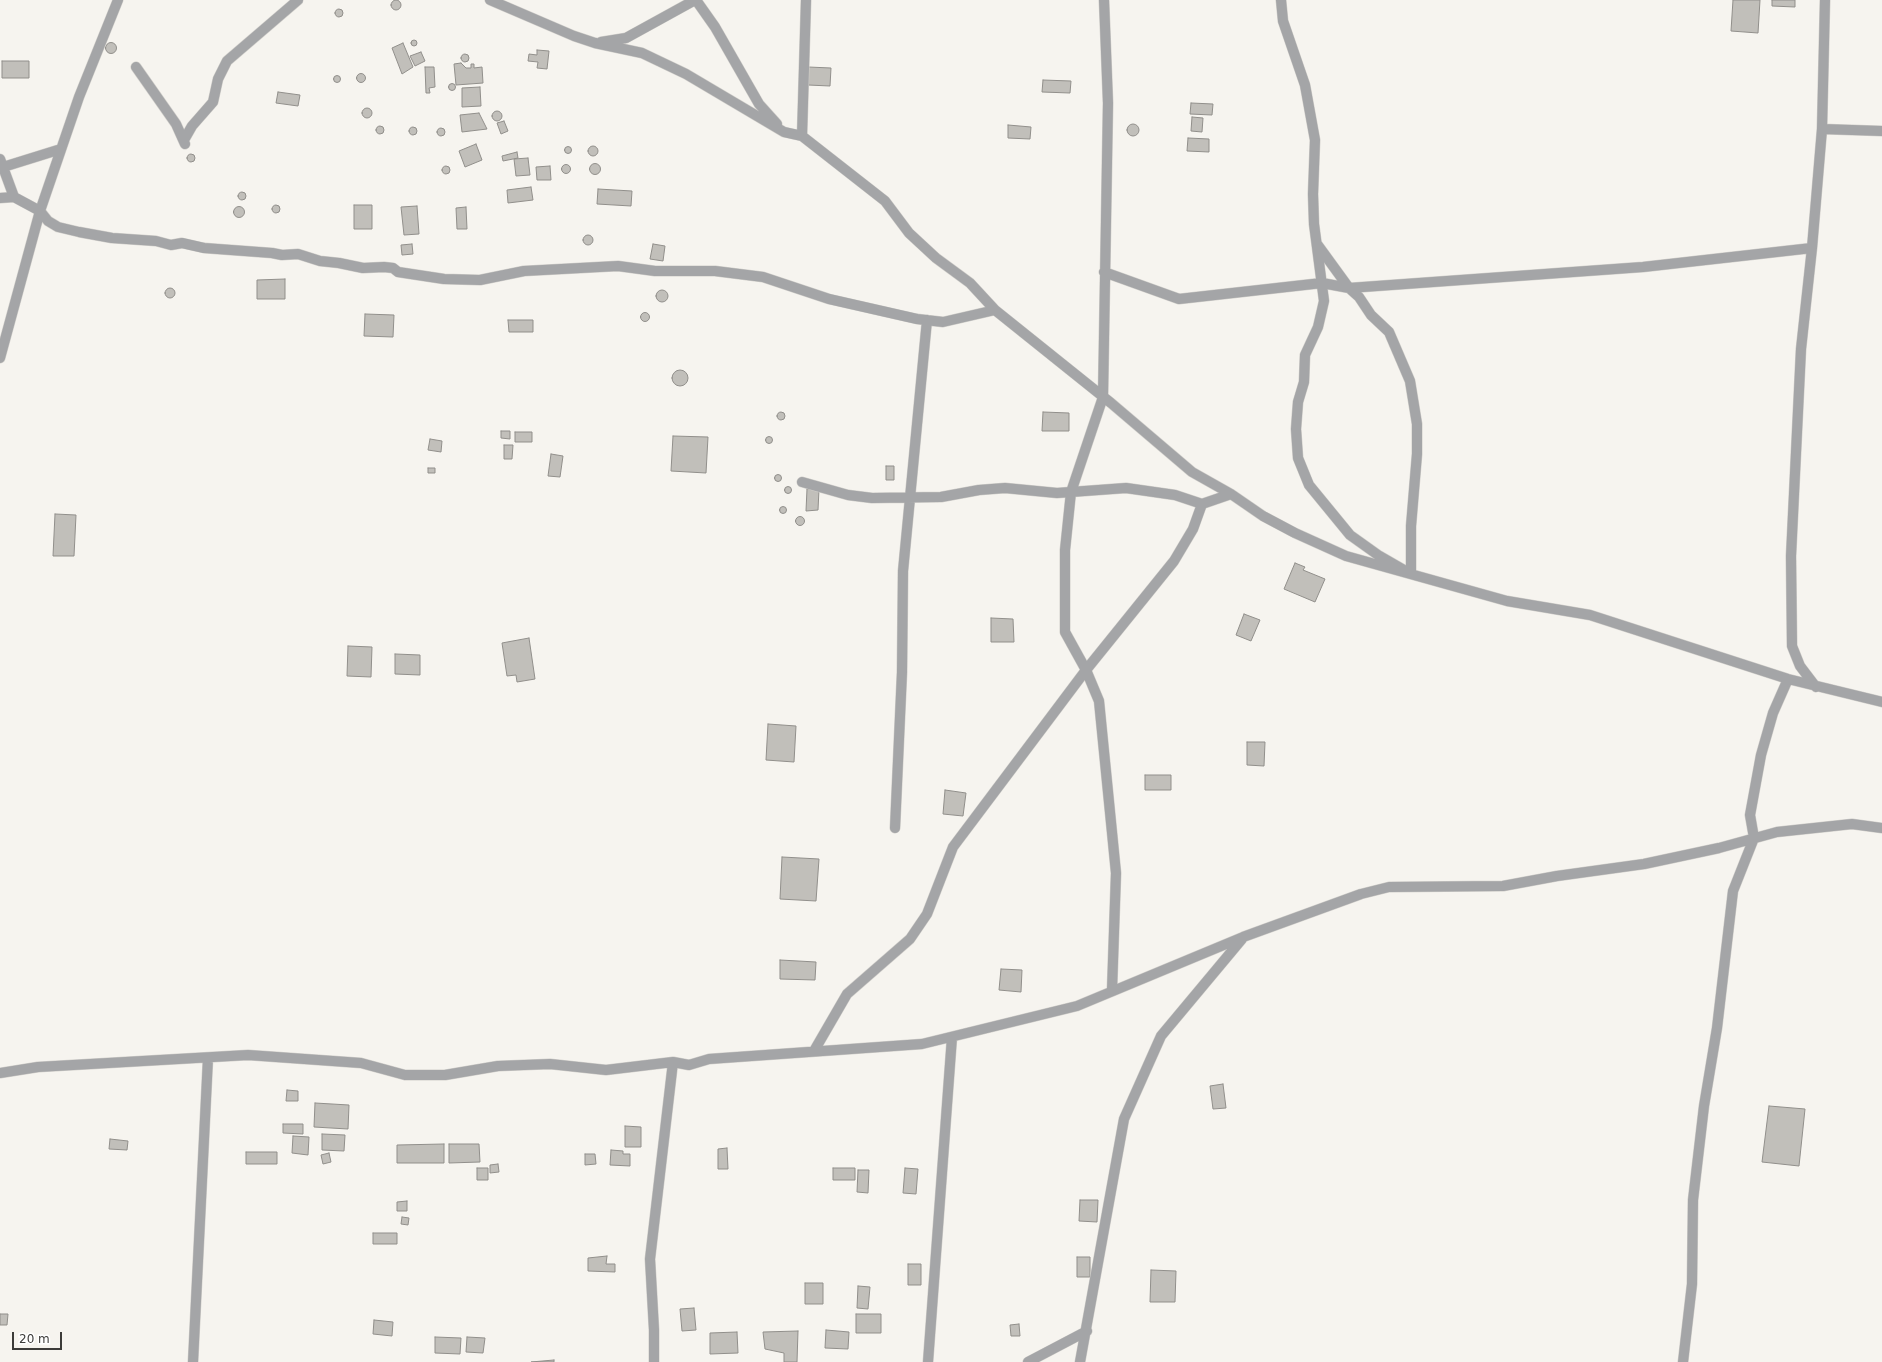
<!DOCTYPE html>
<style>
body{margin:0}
#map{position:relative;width:1882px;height:1362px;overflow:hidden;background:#f6f4ef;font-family:"DejaVu Sans",sans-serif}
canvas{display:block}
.scale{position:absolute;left:12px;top:1332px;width:50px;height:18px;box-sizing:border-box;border:2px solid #3c3b39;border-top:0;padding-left:5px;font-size:12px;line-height:14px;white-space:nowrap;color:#3c3b39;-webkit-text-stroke:3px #fff;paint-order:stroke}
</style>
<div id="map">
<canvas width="1882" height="1362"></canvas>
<div class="scale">20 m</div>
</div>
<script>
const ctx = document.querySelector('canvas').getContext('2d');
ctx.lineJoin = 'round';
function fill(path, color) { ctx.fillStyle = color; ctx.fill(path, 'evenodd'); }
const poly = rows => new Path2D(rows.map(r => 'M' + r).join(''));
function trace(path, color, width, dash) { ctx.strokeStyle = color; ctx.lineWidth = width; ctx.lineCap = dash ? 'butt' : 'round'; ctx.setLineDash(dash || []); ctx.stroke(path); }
const building = poly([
 [1733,0,1760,0,1758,33,1731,31,1733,0],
 [1772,0,1795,0,1795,7,1772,6,1772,0],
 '391 5a5 5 0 1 1 10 0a5 5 0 1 1-10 0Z',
 '335 13a4 4 0 1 1 8 0a4 4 0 1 1-8 0Z',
 '411 43a3 3 0 1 1 6 0a3 3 0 1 1-6 0Z',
 '105.5 48a5.5 5.5 0 1 1 11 0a5.5 5.5 0 1 1-11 0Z',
 [403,43,413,67,402,74,392,48,403,43],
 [537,50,549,51,547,69,537,68,538,62,528,61,529,54,537,55,537,50],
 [421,52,425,61,415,66,410,56,421,52],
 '461 58a4 4 0 1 1 8 0a4 4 0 1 1-8 0Z',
 [2,61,29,61,29,78,2,78,2,61],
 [461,63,466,68,471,68,471,64,474,64,474,68,482,67,483,83,456,85,454,64,461,63],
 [425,67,434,67,435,87,429,88,430,93,426,93,425,67],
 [808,67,831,68,830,86,808,85,808,67],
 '356.5 78a4.5 4.5 0 1 1 9 0a4.5 4.5 0 1 1-9 0Z',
 '333.5 79a3.5 3.5 0 1 1 7 0a3.5 3.5 0 1 1-7 0Z',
 [1043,80,1071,81,1070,93,1042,92,1043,80],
 '448.5 87a3.5 3.5 0 1 1 7 0a3.5 3.5 0 1 1-7 0Z',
 [480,87,481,106,462,107,462,88,480,87],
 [278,92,300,95,298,106,276,103,278,92],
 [1191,103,1213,104,1212,115,1190,114,1191,103],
 '362 113a5 5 0 1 1 10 0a5 5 0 1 1-10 0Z',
 '492 116a5 5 0 1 1 10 0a5 5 0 1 1-10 0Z',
 [479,113,487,129,462,132,460,115,479,113],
 [1192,117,1203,118,1202,132,1191,131,1192,117],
 [504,121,508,131,501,134,497,123,504,121],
 '1127 130a6 6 0 1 1 12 0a6 6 0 1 1-12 0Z',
 [1008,125,1031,127,1030,139,1008,138,1008,125],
 '376 130a4 4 0 1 1 8 0a4 4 0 1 1-8 0Z',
 '409 131a4 4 0 1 1 8 0a4 4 0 1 1-8 0Z',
 '437 132a4 4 0 1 1 8 0a4 4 0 1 1-8 0Z',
 [1188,138,1209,139,1209,152,1187,151,1188,138],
 [476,144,482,160,465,167,459,151,476,144],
 '588 151a5 5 0 1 1 10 0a5 5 0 1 1-10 0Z',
 '564.5 150a3.5 3.5 0 1 1 7 0a3.5 3.5 0 1 1-7 0Z',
 [517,152,518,158,503,161,502,156,517,152],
 '187 158a4 4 0 1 1 8 0a4 4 0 1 1-8 0Z',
 [528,158,530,175,516,176,514,159,528,158],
 '589.5 169a5.5 5.5 0 1 1 11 0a5.5 5.5 0 1 1-11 0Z',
 '561.5 169a4.5 4.5 0 1 1 9 0a4.5 4.5 0 1 1-9 0Z',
 [550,166,551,180,537,180,536,167,550,166],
 '442 170a4 4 0 1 1 8 0a4 4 0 1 1-8 0Z',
 [531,187,533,200,508,203,507,190,531,187],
 [598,189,632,191,631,206,597,204,598,189],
 '238 196a4 4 0 1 1 8 0a4 4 0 1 1-8 0Z',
 '272 209a4 4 0 1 1 8 0a4 4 0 1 1-8 0Z',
 [354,205,372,205,372,229,354,229,354,205],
 [417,206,419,234,404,235,401,207,417,206],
 '233.5 212a5.5 5.5 0 1 1 11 0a5.5 5.5 0 1 1-11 0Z',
 [466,207,467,229,457,229,456,208,466,207],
 '583 240a5 5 0 1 1 10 0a5 5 0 1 1-10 0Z',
 [412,244,413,254,402,255,401,245,412,244],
 [653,244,665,246,663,261,650,259,653,244],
 [285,279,285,299,257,299,257,280,285,279],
 '165 293a5 5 0 1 1 10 0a5 5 0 1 1-10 0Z',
 '656 296a6 6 0 1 1 12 0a6 6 0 1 1-12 0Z',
 '640.5 317a4.5 4.5 0 1 1 9 0a4.5 4.5 0 1 1-9 0Z',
 [365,314,394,315,393,337,364,336,365,314],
 [508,320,533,320,533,332,509,332,508,320],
 '672 378a8 8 0 1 1 16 0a8 8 0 1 1-16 0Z',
 '777 416a4 4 0 1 1 8 0a4 4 0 1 1-8 0Z',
 [1043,412,1069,413,1069,431,1042,431,1043,412],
 [501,431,510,431,510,439,501,438,501,431],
 [515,432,532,432,532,442,515,442,515,432],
 [673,436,708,437,706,473,671,471,673,436],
 '765.5 440a3.5 3.5 0 1 1 7 0a3.5 3.5 0 1 1-7 0Z',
 [430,439,442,441,441,452,428,450,430,439],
 [504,445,513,445,512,459,504,459,504,445],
 [551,454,563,456,560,477,548,476,551,454],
 [886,466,894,466,894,480,886,480,886,466],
 [428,468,435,468,435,473,428,473,428,468],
 '774.5 478a3.5 3.5 0 1 1 7 0a3.5 3.5 0 1 1-7 0Z',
 '784.5 490a3.5 3.5 0 1 1 7 0a3.5 3.5 0 1 1-7 0Z',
 [807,489,819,489,818,510,806,511,807,489],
 '779.5 510a3.5 3.5 0 1 1 7 0a3.5 3.5 0 1 1-7 0Z',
 [55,514,76,515,74,556,53,556,55,514],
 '795.5 521a4.5 4.5 0 1 1 9 0a4.5 4.5 0 1 1-9 0Z',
 [1295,563,1305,567,1303,570,1325,579,1315,602,1284,589,1295,563],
 [1244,614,1260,620,1251,641,1236,635,1244,614],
 [991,618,1013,619,1014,642,991,642,991,618],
 [529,638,535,679,517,682,516,675,507,676,502,643,529,638],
 [348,646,372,647,371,677,347,676,348,646],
 [395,654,420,655,420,675,395,674,395,654],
 [768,724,796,726,794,762,766,760,768,724],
 [1247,742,1265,742,1264,766,1247,765,1247,742],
 [1145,775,1171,775,1171,790,1145,790,1145,775],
 [945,790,966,793,963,816,943,814,945,790],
 [782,857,819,859,816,901,780,899,782,857],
 [780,960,816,962,815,980,780,979,780,960],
 [1001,969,1022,970,1021,992,999,990,1001,969],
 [1223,1084,1226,1108,1213,1109,1210,1086,1223,1084],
 [287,1090,298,1091,298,1101,286,1101,287,1090],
 [315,1103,349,1105,348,1129,314,1127,315,1103],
 [1769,1106,1805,1109,1799,1166,1762,1162,1769,1106],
 [283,1124,303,1124,303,1134,283,1133,283,1124],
 [625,1126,641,1127,641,1147,625,1147,625,1126],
 [322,1134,345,1135,344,1151,322,1150,322,1134],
 [293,1136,309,1137,308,1155,292,1153,293,1136],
 [110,1139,128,1141,127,1150,109,1149,110,1139],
 [444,1144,444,1163,397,1163,397,1145,444,1144],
 [449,1144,479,1144,480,1162,449,1163,449,1144],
 [727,1148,728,1169,718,1169,718,1149,727,1148],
 [611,1150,623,1151,623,1154,630,1154,630,1166,610,1165,611,1150],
 [246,1152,277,1152,277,1164,246,1164,246,1152],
 [329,1153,331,1162,323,1164,321,1155,329,1153],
 [585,1154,595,1154,596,1164,585,1165,585,1154],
 [498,1164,499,1172,490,1173,490,1165,498,1164],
 [477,1168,488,1168,488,1180,477,1180,477,1168],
 [833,1168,855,1168,855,1180,833,1180,833,1168],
 [905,1168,918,1169,916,1194,903,1193,905,1168],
 [858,1170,869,1170,868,1193,857,1192,858,1170],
 [1080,1200,1098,1200,1097,1222,1079,1221,1080,1200],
 [407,1201,407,1211,397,1211,397,1202,407,1201],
 [402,1217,409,1218,408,1225,401,1224,402,1217],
 [373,1233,397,1233,397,1244,373,1244,373,1233],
 [607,1256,606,1264,615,1264,615,1272,588,1271,588,1258,607,1256],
 [1077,1257,1090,1257,1090,1277,1077,1277,1077,1257],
 [908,1264,921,1264,921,1285,908,1285,908,1264],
 [1151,1270,1176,1271,1175,1302,1150,1302,1151,1270],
 [805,1283,823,1283,823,1304,805,1304,805,1283],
 [858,1286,870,1287,868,1309,857,1308,858,1286],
 [694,1308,696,1330,682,1331,680,1309,694,1308],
 [0,1314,8,1314,7,1325,0,1325,0,1314],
 [856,1314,881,1314,881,1333,856,1333,856,1314],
 [374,1320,393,1322,392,1336,373,1334,374,1320],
 [1019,1324,1020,1336,1011,1336,1010,1325,1019,1324],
 [826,1330,849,1332,848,1349,825,1348,826,1330],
 [798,1331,797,1362,784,1362,784,1353,765,1349,763,1332,798,1331],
 [737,1332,738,1353,710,1354,710,1333,737,1332],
 [435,1337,461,1338,460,1354,435,1353,435,1337],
 [467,1337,485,1338,483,1353,466,1352,467,1337],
 [554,1360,554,1362,531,1362,554,1360]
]);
fill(building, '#c1bfba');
trace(building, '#918f8b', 1);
const minor = poly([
 [490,0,574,36,595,43,642,53,686,74,784,132,802,136,885,201,909,233,936,258,970,283,995,310,1111,403,1192,472,1231,494,1263,516,1295,533,1346,556,1507,601,1590,615,1788,679,1882,702],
 [696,0,715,27,759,104,777,124],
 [1104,0,1108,103,1103,397,1071,492,1065,550,1065,632,1086,670,1099,701,1116,873,1112,990],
 [1281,0,1283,21,1305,85,1315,140,1313,194,1314,224,1324,301,1318,327,1305,355,1304,382,1298,402,1296,429,1298,458,1309,485,1350,535,1378,555,1411,574,1411,526,1417,454,1417,424,1410,381,1389,332,1371,315,1359,297,1349,288,1317,244],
 [601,42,626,38,695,0],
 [136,67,176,124,185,144],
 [1822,129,1882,131],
 [802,136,806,0],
 [184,140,192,126,213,102,218,79,227,61,298,0],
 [0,159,14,197],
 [0,168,61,149],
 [0,198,14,197,40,211,48,221,58,227,79,232,112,238,156,241,171,245,182,243,204,248,272,253,282,255,298,254,320,261,339,263,363,268,384,267,393,268,398,272,444,279,480,280,524,271,618,266,655,271,715,271,763,277,829,299,917,319,943,322,995,310],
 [1104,272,1179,299,1322,283,1349,288,1643,267,1812,248],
 [0,358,40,211,79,97,118,0],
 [802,482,848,495,872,498,941,497,979,490,1005,488,1057,493,1126,488,1175,495,1202,504,1231,494],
 [1816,687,1800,666,1792,646,1791,556,1801,349,1812,248,1822,129,1825,0],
 [895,828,902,672,903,571,927,320],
 [814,1051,847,994,910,939,927,914,953,847,1086,670,1174,561,1193,529,1202,504],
 [0,1073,38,1067,248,1055,361,1063,405,1075,445,1075,498,1066,550,1064,606,1070,673,1062,689,1065,709,1059,922,1044,1077,1006,1243,937,1361,894,1389,887,1503,886,1557,876,1644,864,1719,848,1777,832,1852,824,1882,828],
 [193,1362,208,1058],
 [654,1362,654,1330,650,1259,673,1062],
 [928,1362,952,1037],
 [1028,1362,1087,1331],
 [1080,1362,1124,1119,1161,1036,1242,939],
 [1683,1362,1692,1284,1693,1200,1704,1106,1717,1028,1733,891,1754,838,1750,815,1761,755,1773,713,1788,679]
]);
trace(minor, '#d1cfcb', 11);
trace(minor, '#a4a5a7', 10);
</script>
